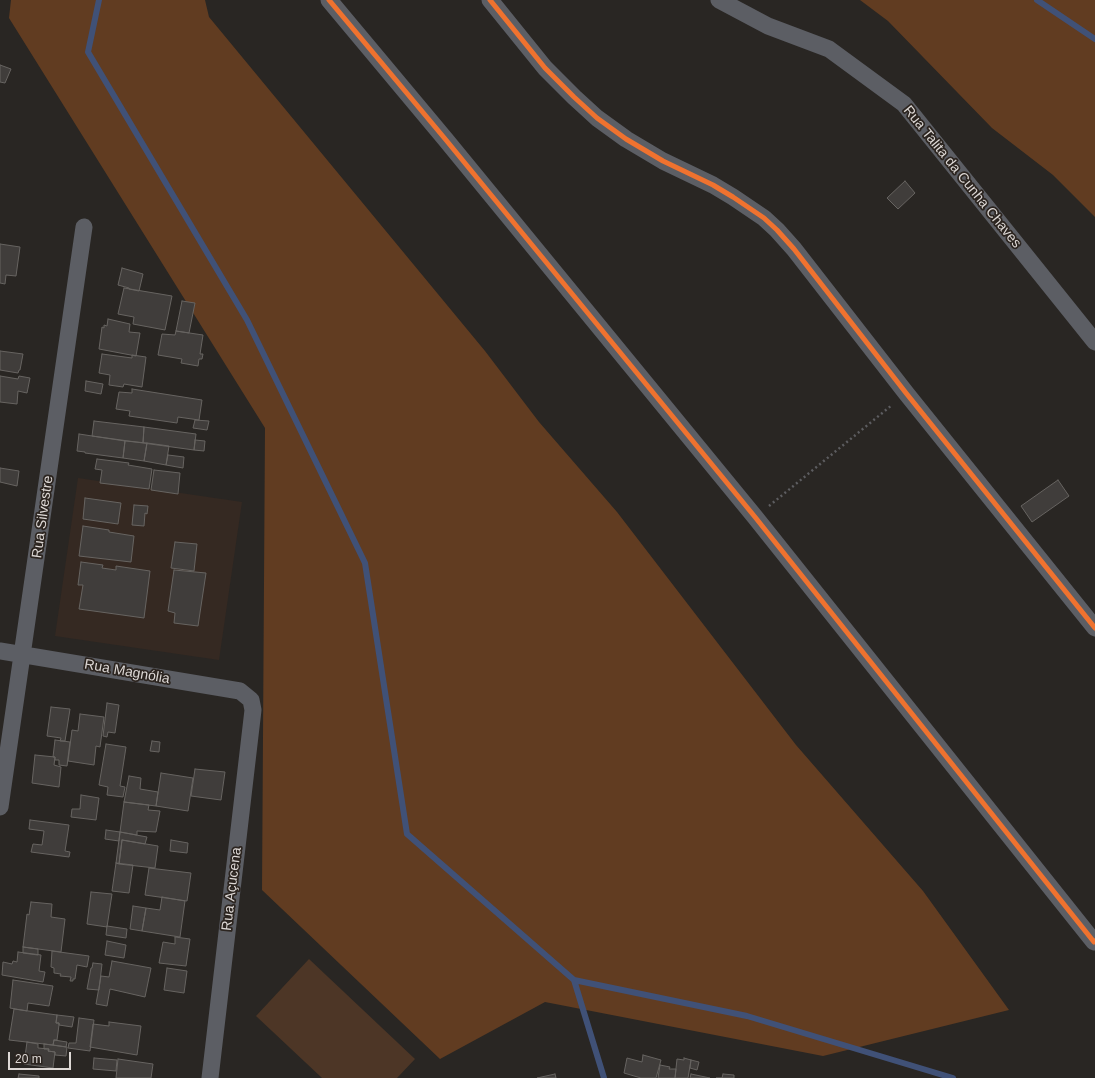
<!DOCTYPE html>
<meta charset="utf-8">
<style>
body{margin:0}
#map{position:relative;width:1095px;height:1078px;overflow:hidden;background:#292623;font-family:Arial,sans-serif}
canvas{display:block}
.scale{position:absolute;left:8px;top:1052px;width:63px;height:18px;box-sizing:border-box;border:2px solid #ddd8d5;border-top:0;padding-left:5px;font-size:12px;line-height:14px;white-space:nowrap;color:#ddd8d5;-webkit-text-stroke:3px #2c2520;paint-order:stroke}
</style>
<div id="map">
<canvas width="1095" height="1078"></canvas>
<div class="scale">20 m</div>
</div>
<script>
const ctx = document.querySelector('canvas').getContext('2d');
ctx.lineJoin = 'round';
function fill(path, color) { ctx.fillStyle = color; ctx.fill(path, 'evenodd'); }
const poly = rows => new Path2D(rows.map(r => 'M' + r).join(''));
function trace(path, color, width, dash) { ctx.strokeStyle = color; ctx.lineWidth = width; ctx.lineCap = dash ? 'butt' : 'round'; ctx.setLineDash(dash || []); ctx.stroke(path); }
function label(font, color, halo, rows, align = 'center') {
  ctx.font = font + ' Arial,sans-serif'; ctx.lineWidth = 3.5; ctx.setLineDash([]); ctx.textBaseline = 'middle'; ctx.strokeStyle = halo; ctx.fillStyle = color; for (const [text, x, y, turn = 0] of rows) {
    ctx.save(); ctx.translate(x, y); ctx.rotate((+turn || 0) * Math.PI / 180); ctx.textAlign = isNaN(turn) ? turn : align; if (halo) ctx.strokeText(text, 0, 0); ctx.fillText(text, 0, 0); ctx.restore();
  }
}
fill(poly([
 [78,478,242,502,219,660,55,636]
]), '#352922');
fill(poly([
 [309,959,415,1059,397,1078,322,1078,256,1016]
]), '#4d3626');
fill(poly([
 [11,0,205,0,209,17,485,351,539,422,617,512,796,745,923,891,1009,1010,823,1056,545,1002,440,1059,262,890,265,428,9,18],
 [860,0,1095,0,1095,217,1053,175,992,128,888,21]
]), '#613c21');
trace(poly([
 [99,0,88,52,247,320,365,563,407,834,574,980,604,1078],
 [1037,0,1095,39],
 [574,980,747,1016,953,1078]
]), '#405177', 6);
const building = poly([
 [0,65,11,69,5,83,0,82,0,65],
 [905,181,915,193,898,209,887,198,905,181],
 [0,244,20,247,16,276,6,275,5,284,0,283,0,244],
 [122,268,143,274,139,291,129,289,129,288,118,285,122,268],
 [124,288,172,296,165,330,133,324,134,317,118,314,124,288],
 [182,301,195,303,189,333,176,331,182,301],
 [108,319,130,324,129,332,140,333,136,356,99,349,102,327,104,328,104,325,107,326,108,319],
 [176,331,203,335,200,354,203,354,202,359,199,359,198,366,181,363,182,359,158,355,162,334,175,335,176,331],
 [0,351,23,354,20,370,19,370,18,373,0,370,0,351],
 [102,354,132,358,132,355,146,357,142,387,124,384,123,387,109,385,110,375,99,373,102,354],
 [0,376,18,379,19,376,30,378,27,393,18,391,17,404,0,402,0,376],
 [86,381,103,384,101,394,85,391,86,381],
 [132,389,202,400,199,420,178,417,177,423,129,416,130,411,116,409,119,392,132,393,132,389],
 [195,420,209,421,207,430,193,428,195,420],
 [94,421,144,427,143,443,92,436,94,421],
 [144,427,196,434,194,450,143,443,144,427],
 [79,434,125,441,123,458,85,453,85,452,77,451,79,434],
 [195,440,205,441,204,451,194,450,195,440],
 [125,441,147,443,144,461,123,458,125,441],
 [147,443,169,446,166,465,144,461,147,443],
 [168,455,184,457,183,468,166,465,168,455],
 [97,459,129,463,128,465,152,469,149,489,100,483,102,470,95,469,97,459],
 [0,468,19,471,17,486,0,482,0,468],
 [154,470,180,473,178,494,151,490,154,470],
 [1058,480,1069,496,1032,522,1021,506,1058,480],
 [85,498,121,503,118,524,83,519,85,498],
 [134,505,148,506,147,514,145,513,144,526,132,525,134,505],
 [83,526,109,530,109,532,134,536,131,562,79,556,83,526],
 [175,542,197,544,194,571,171,568,175,542],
 [81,562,103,565,102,568,116,570,116,566,150,571,144,618,79,609,83,585,78,585,81,562],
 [174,570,206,573,198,626,174,623,175,613,168,611,174,570],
 [107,703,119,705,115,733,108,732,107,737,103,736,107,703],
 [51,707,70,709,65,741,60,741,61,738,47,736,51,707],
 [80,714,104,717,100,747,96,746,94,765,68,761,72,730,78,731,80,714],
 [55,740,70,742,67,766,59,765,59,760,55,760,55,757,53,757,55,740],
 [152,741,160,742,159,752,150,751,152,741],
 [106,744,126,747,120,786,125,787,123,797,107,795,108,787,99,785,106,744],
 [35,755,55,757,54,765,61,767,59,787,32,783,35,755],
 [195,769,225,772,221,800,191,796,195,769],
 [161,773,193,778,188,811,156,806,161,773],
 [129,776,141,778,140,789,158,792,156,806,124,802,129,776],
 [81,795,99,798,96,820,71,817,72,809,80,809,81,795],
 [124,802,149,805,148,810,160,811,156,832,137,831,137,835,120,832,124,802],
 [30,820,69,825,65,851,70,852,69,857,31,852,33,844,42,845,44,831,29,829,30,820],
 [106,830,120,832,119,841,105,839,106,830],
 [120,832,147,837,145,844,122,840,119,864,116,863,120,832],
 [122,840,158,846,155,868,119,864,122,840],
 [171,840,188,843,187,853,170,851,171,840],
 [116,863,133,865,129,893,112,891,116,863],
 [149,868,191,873,187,901,145,895,149,868],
 [91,892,112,894,107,927,87,924,91,892],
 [162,897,185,901,180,937,142,931,146,908,160,910,162,897],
 [31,902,52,904,51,917,65,919,61,952,23,947,27,914,29,915,31,902],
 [133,906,146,908,142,931,130,929,133,906],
 [107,926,127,929,126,938,106,935,107,926],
 [175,937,190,939,186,966,159,963,163,942,175,944,175,937],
 [107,941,126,945,124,958,105,955,107,941],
 [23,947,38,949,38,955,23,953,23,947],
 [52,951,89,956,87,967,77,965,75,979,73,979,73,981,70,981,71,977,60,976,61,974,54,973,54,968,51,967,52,951],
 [18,952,41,955,39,971,45,972,43,982,2,975,3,962,12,964,13,961,17,962,18,952],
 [112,961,151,968,145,997,110,989,107,1006,96,1004,101,976,109,977,112,961],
 [93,963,102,964,99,990,87,989,91,968,92,968,93,963],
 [167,968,187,971,184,993,164,990,167,968],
 [13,980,53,986,49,1006,28,1003,27,1011,10,1008,13,980],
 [14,1009,57,1015,56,1023,59,1023,59,1025,57,1040,54,1040,53,1045,9,1040,14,1009],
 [57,1015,74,1017,72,1027,59,1025,59,1023,56,1023,57,1015],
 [79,1018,94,1020,90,1051,68,1048,69,1043,76,1043,79,1018],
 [109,1022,141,1026,137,1055,90,1047,93,1024,109,1026,109,1022],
 [54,1040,67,1042,66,1047,53,1045,54,1040],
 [27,1042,38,1044,38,1048,49,1049,48,1051,55,1052,53,1068,24,1064,27,1042],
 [44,1044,67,1047,66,1056,55,1055,55,1052,48,1051,49,1049,44,1049,44,1044],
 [643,1055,661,1060,656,1078,641,1078,624,1073,627,1058,642,1062,643,1055],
 [94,1058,117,1060,116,1071,93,1069,94,1058],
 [684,1058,691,1060,688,1078,675,1078,677,1059,684,1060,684,1058],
 [118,1059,153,1064,151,1078,116,1078,118,1059],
 [691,1060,699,1062,697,1070,690,1068,691,1060],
 [660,1065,670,1067,669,1069,676,1069,675,1078,658,1078,660,1065],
 [19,1074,39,1076,39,1078,18,1078,19,1074],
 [555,1074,556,1078,537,1078,555,1074],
 [691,1074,710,1078,690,1078,691,1074],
 [723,1074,734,1075,734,1078,716,1078,722,1078,723,1074]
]);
fill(building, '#403d3b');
trace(building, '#676461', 1);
trace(poly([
 [769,506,892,405]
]), '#5d5d60', 2.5, [2, 3]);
trace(poly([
 [329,0,446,140,755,517,1094,942,1095,941],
 [490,0,545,68,574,97,597,118,626,139,663,161,713,185,733,197,764,218,777,230,794,249,906,393,1095,628],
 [719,0,768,26,829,49,904,104,1095,342],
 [0,651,240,691,251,700,253,710,210,1078],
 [0,807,84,227]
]), '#5c5e64', 17);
trace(poly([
 [329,0,446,140,755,517,1094,942,1095,941],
 [490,0,545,68,574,97,597,118,626,139,663,161,713,185,733,197,764,218,777,230,794,249,906,393,1095,628]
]), '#ef722f', 5);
label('14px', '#ddd8d5', '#2c2520', [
 ["Rua Talita da Cunha Chaves",962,177,51],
 ["Rua Silvestre",43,517,-82],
 ["Rua Magnólia",127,672,10],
 ["Rua Açucena",232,889,-83]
]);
</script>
